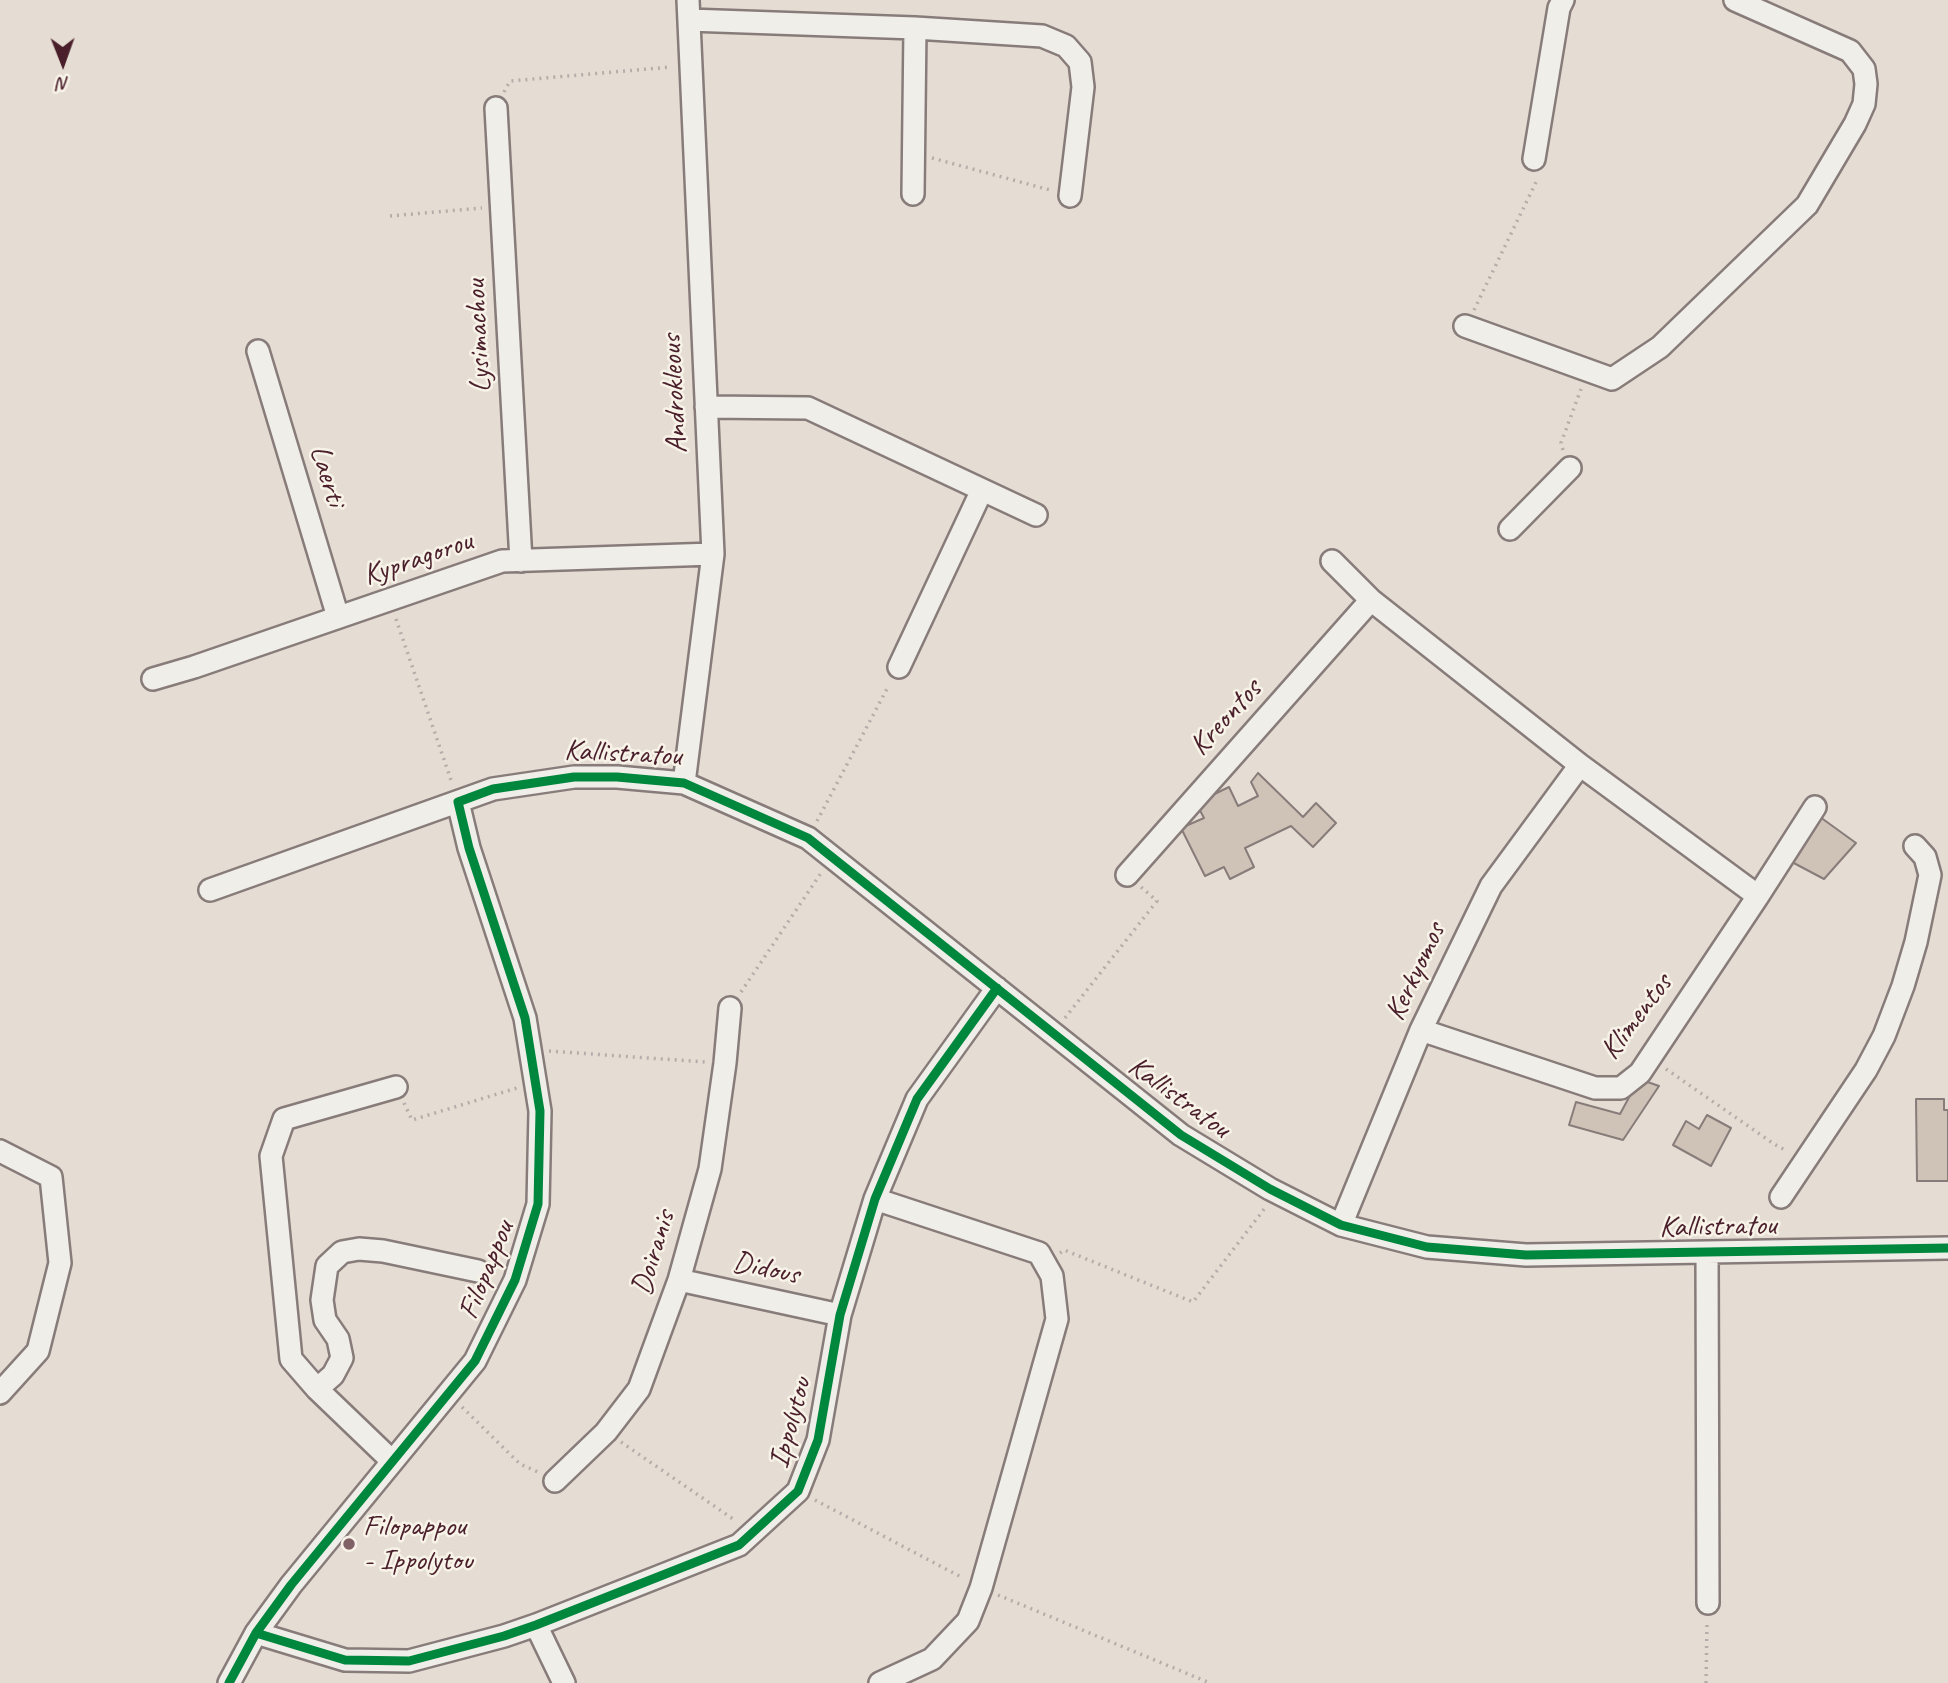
<!DOCTYPE html>
<style>
body{margin:0}
#map{position:relative;width:1948px;height:1683px;overflow:hidden;background:#e5ddd3;font-family:Caveat,sans-serif}
canvas{display:block}
.north{position:absolute;left:28px;top:28px;width:70px;height:70px;-webkit-text-stroke:5px #f7f3e8;paint-order:stroke;rotate:179deg;font-size:19px;font-weight:700;line-height:28px;text-align:center;color:#4a1f2b}
.north::after{content:'';display:block;margin:auto;width:24px;height:32px;background:#4a1f2b;clip-path:polygon(50% 0,100% 100%,50% 72%,0 100%)}
</style>
<div id="map">
<canvas width="1948" height="1683"></canvas>
<div class="north">N</div>
</div>
<script>
const ctx = document.querySelector('canvas').getContext('2d');
ctx.lineJoin = 'round';
function fill(path, color) { ctx.fillStyle = color; ctx.fill(path, 'evenodd'); }
const poly = rows => new Path2D(rows.map(r => 'M' + r).join(''));
function trace(path, color, width, dash) { ctx.strokeStyle = color; ctx.lineWidth = width; ctx.lineCap = dash ? 'butt' : 'round'; ctx.setLineDash(dash || []); ctx.stroke(path); }
function label(font, color, halo, rows, align = 'center') {
  ctx.font = font + ' Caveat,sans-serif'; ctx.lineWidth = 5; ctx.setLineDash([]); ctx.textBaseline = 'middle'; ctx.strokeStyle = halo; ctx.fillStyle = color; for (const [text, x, y, turn = 0] of rows) {
    ctx.save(); ctx.translate(x, y); ctx.rotate((+turn || 0) * Math.PI / 180); ctx.textAlign = isNaN(turn) ? turn : align; if (halo) ctx.strokeText(text, 0, 0); ctx.fillText(text, 0, 0); ctx.restore();
  }
}
const building = poly([
 [1258,773,1303,817,1316,803,1336,823,1313,847,1291,826,1245,848,1254,867,1230,879,1224,867,1205,876,1181,828,1204,818,1196,803,1229,787,1238,806,1258,796,1251,782,1258,773],
 [1820,817,1856,843,1824,879,1790,861,1820,817],
 [1639,1079,1659,1086,1623,1140,1569,1125,1576,1102,1620,1114,1639,1079],
 [1916,1099,1944,1099,1944,1110,1948,1110,1948,1181,1917,1181,1916,1099],
 [1707,1115,1731,1128,1711,1166,1673,1145,1686,1121,1699,1129,1707,1115]
]);
fill(building, '#cfc3b8');
trace(building, '#887c7a', 2);
const minor = poly([
 [689,20,915,28,1042,36,1066,46,1080,62,1083,87,1070,196],
 [496,108,521,561],
 [1534,159,1559,8,1563,0],
 [913,194,915,28],
 [1465,326,1612,379,1660,347,1807,205,1855,124,1864,104,1866,84,1864,69,1850,51,1735,0],
 [258,351,338,617],
 [706,407,808,408,1036,515],
 [1510,529,1570,468],
 [1332,561,1371,600,1580,765,1758,896],
 [899,667,982,490],
 [153,679,194,667,502,561,713,554],
 [684,783,713,554,688,0],
 [1127,875,1371,600],
 [210,890,493,789,574,777,617,777,684,783,808,838,1181,1135,1270,1189,1341,1225,1427,1247,1526,1255,1948,1248],
 [1421,1030,1595,1088,1621,1088,1640,1073,1758,896,1815,807],
 [0,1151,51,1177,60,1263,38,1351,0,1393],
 [1781,1197,1866,1070,1884,1036,1903,986,1916,942,1930,875,1925,857,1915,846],
 [875,1199,1039,1253,1052,1276,1057,1319,981,1588,968,1621,932,1659,880,1683],
 [1341,1225,1421,1030,1491,886,1580,765],
 [1707,1252,1708,1603],
 [679,1280,840,1315],
 [317,1389,333,1375,342,1358,338,1339,325,1320,322,1300,327,1266,342,1252,359,1249,383,1251,478,1271],
 [392,1461,317,1389,291,1359,271,1156,284,1119,396,1087],
 [555,1481,606,1432,639,1389,679,1280,710,1169,725,1063,730,1008],
 [536,1625,564,1683],
 [256,1633,345,1660,409,1661,504,1636,536,1625,739,1545,798,1491,818,1440,840,1315,875,1199,917,1099,997,988],
 [229,1683,256,1633,291,1585,475,1361,515,1280,538,1204,540,1111,525,1018,469,848,458,802]
]);
trace(minor, '#887c7a', 26);
trace(poly([
 [504,92,510,81,671,67],
 [932,158,1050,190],
 [390,216,482,208],
 [1474,310,1538,178],
 [1563,450,1561,443,1581,389],
 [396,619,452,783],
 [817,821,889,685],
 [741,992,821,873],
 [1065,1018,1157,901,1141,887],
 [549,1051,705,1062],
 [1666,1069,1774,1144,1787,1151],
 [404,1103,412,1120,517,1088],
 [1060,1253,1064,1250,1193,1302,1265,1208],
 [462,1407,520,1464,538,1472],
 [621,1442,736,1521],
 [815,1500,963,1578],
 [998,1595,1210,1683],
 [1706,1683,1707,1622]
]), '#b4adaa', 3.5, [2, 5]);
trace(minor, '#f0eee9', 21);
trace(poly([
 [256,1633,345,1660,409,1661,504,1636,536,1625,739,1545,798,1491,818,1440,840,1315,875,1199,917,1099,997,988],
 [229,1683,256,1633,291,1585,475,1361,515,1280,538,1204,540,1111,525,1018,469,848,458,802,493,789,574,777,617,777,684,783,808,838,1181,1135,1270,1189,1341,1225,1427,1247,1526,1255,1948,1248]
]), '#00873e', 9);
for (const [x, y, r, color] of [
 [349,1544,7,"#806266"]
]) { const dot = new Path2D(); dot.arc(x, y, r, 0, 2 * Math.PI); ctx.fillStyle = color; ctx.fill(dot); trace(dot, '#f7f3e8', 2.5); }
label('30px', '#4a1f2b', '#f7f3e8', [
 ["Lysimachou",479,336,-93],
 ["Androkleous",675,394,-93],
 ["Laerti",327,476,73],
 ["Kypragorou",418,559,-19],
 ["Kreontos",1226,718,-48],
 ["Kallistratou",623,754,3],
 ["Kerkyomos",1416,972,-65],
 ["Klimentos",1637,1017,-53],
 ["Kallistratou",1179,1098,36],
 ["Kallistratou",1718,1227,-1],
 ["Doiranis",654,1253,-73],
 ["Didous",766,1269,12],
 ["Filopappou",487,1270,-68],
 ["Ippolytou",791,1423,-75]
]);
label('30px', '#4a1f2b', '#f7f3e8', [
 ["Filopappou",363,1527],
 ["- Ippolytou",363,1561]
], 'left');
</script>
